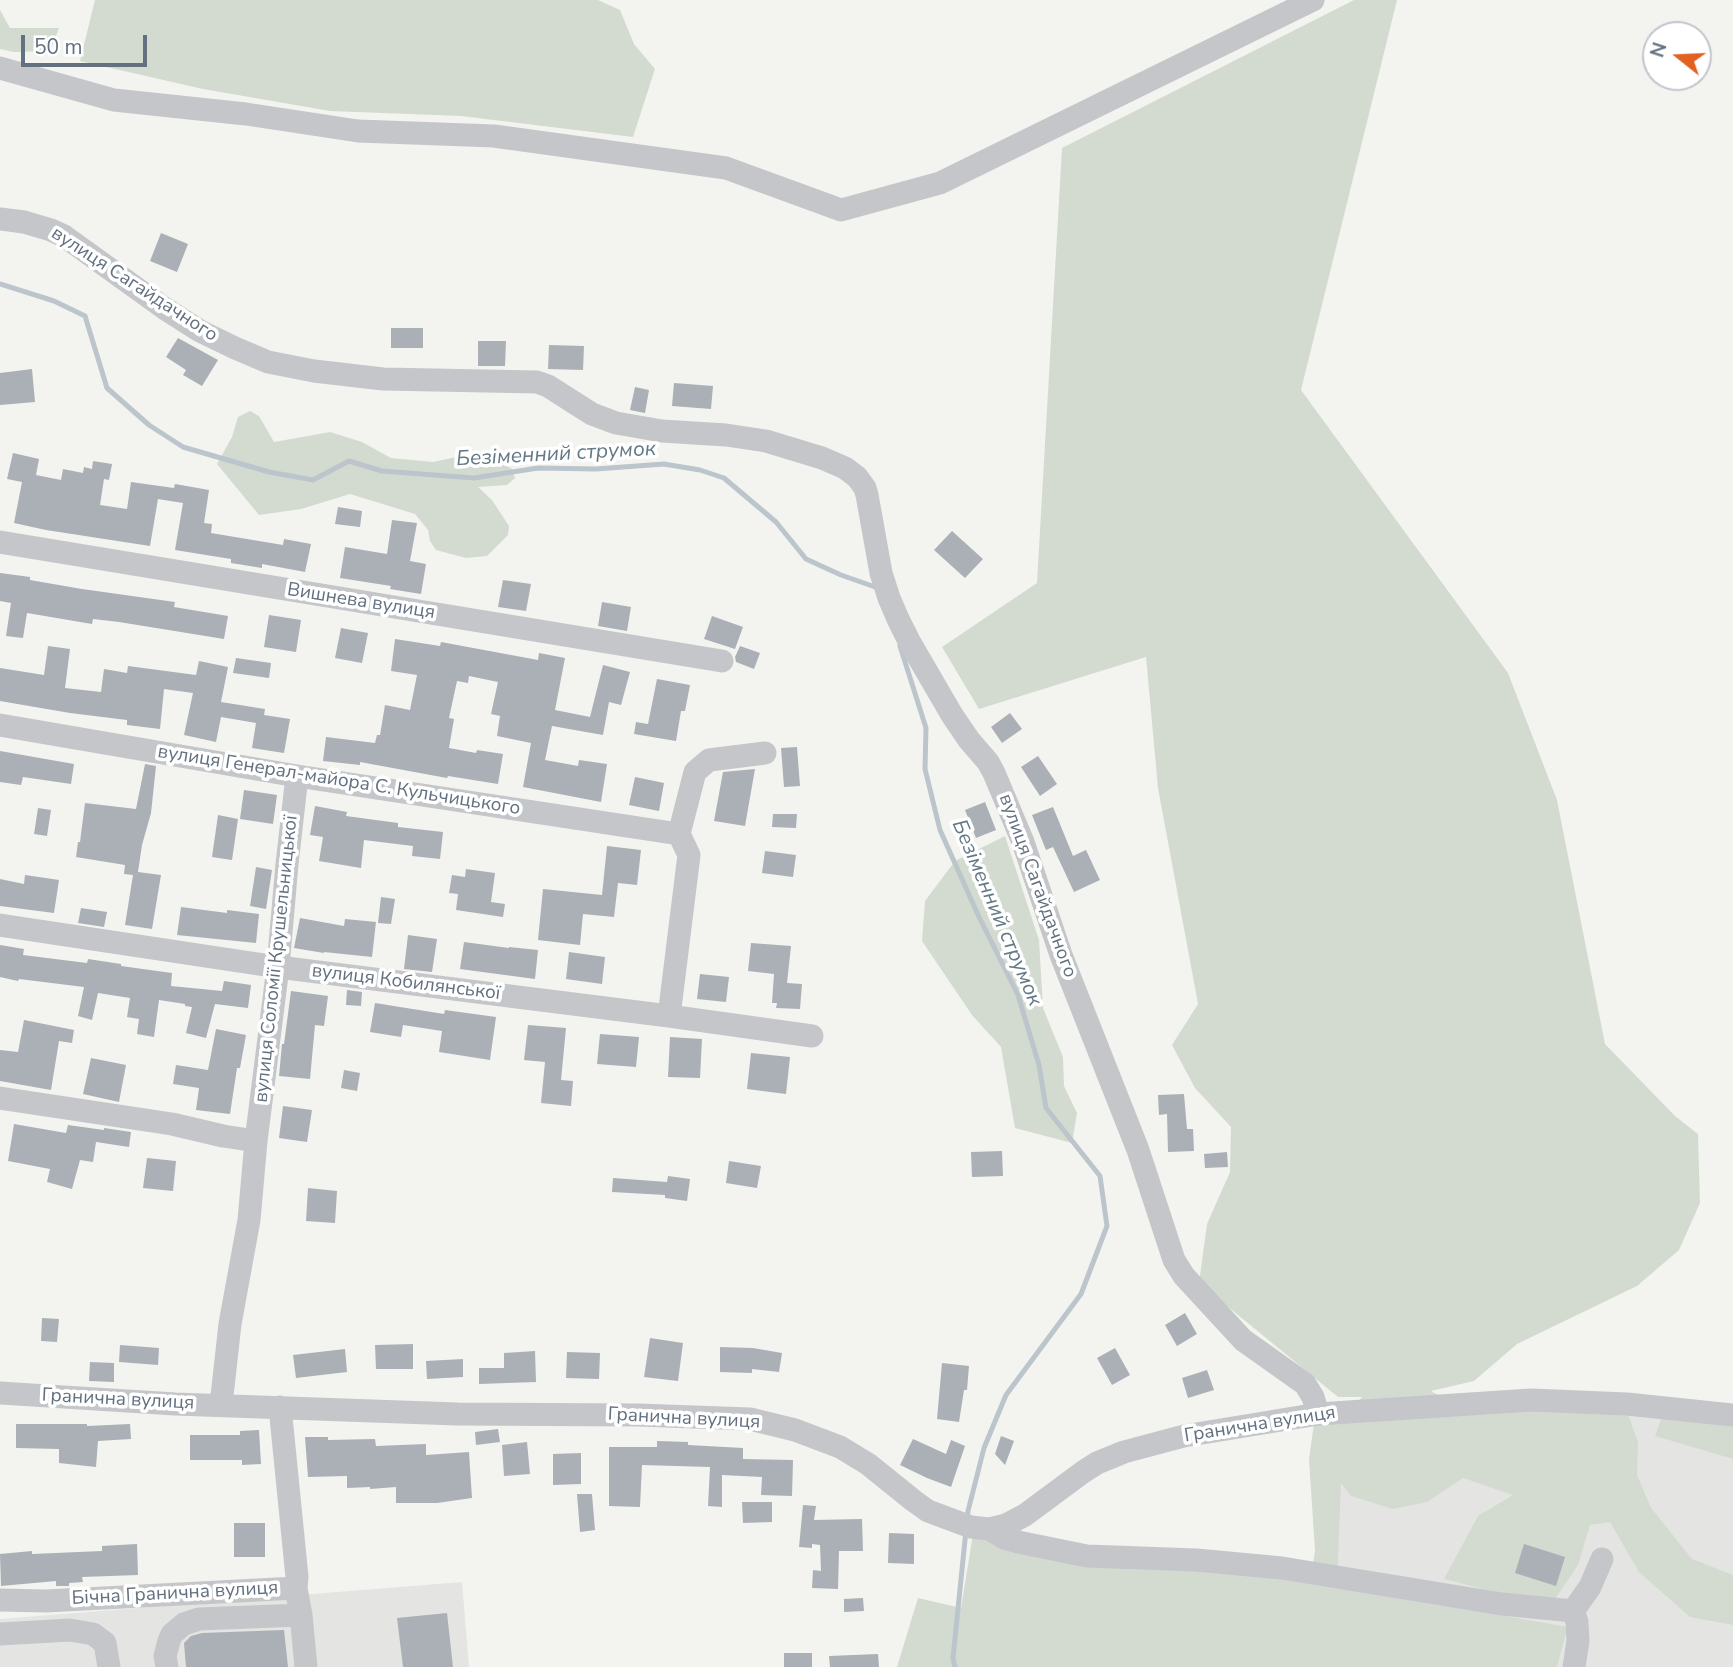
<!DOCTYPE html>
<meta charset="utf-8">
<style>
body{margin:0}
#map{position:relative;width:1733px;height:1667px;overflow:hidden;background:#f3f4ef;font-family:"Nunito Sans",sans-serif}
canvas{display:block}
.north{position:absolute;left:1642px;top:21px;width:70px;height:70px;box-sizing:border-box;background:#fff;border:2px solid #c1c6cc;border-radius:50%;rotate:288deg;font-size:19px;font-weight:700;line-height:28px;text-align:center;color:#637080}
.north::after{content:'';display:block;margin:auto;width:24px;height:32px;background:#e26121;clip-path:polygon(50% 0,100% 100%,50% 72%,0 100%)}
.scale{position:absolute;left:21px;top:35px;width:126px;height:32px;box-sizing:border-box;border:4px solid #637080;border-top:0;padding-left:9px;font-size:21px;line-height:24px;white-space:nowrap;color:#637080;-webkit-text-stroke:5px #fff;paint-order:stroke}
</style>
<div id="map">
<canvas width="1733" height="1667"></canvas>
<div class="north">N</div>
<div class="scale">50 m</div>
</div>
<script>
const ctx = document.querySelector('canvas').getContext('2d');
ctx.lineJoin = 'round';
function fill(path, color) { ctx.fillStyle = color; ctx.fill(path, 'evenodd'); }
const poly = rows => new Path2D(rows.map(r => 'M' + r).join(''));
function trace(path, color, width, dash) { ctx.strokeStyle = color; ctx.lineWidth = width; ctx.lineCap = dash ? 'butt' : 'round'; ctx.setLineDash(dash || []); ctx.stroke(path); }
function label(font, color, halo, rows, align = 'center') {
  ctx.font = font + ' "Nunito Sans",sans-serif'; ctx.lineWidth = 7; ctx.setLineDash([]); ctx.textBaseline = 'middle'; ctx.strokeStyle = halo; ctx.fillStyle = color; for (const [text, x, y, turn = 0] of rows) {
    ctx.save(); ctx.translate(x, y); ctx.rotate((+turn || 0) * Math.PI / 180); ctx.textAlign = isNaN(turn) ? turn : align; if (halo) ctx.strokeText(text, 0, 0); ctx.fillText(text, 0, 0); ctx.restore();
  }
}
fill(poly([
 [1621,1411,1733,1425,1733,1667,1557,1667,1568,1628,1325,1584,1326,1425],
 [462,1582,469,1667,0,1667,0,1619]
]), '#e4e5e3');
fill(poly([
 [95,0,598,0,620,10,634,44,655,69,633,137,461,116,330,111,203,89,80,61],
 [1354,0,1397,0,1301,390,1508,673,1557,800,1605,1044,1675,1116,1698,1134,1700,1203,1679,1250,1637,1286,1517,1344,1474,1381,1431,1391,1465,1411,1625,1407,1638,1442,1637,1475,1651,1508,1692,1559,1733,1575,1733,1625,1690,1617,1639,1572,1610,1522,1590,1525,1578,1565,1555,1599,1511,1596,1444,1579,1478,1516,1513,1495,1463,1478,1427,1502,1393,1509,1351,1496,1341,1483,1337,1586,1568,1627,1557,1667,897,1667,918,1598,961,1608,973,1534,1311,1578,1315,1551,1309,1459,1314,1423,1340,1424,1362,1397,1338,1397,1199,1283,1207,1224,1230,1172,1231,1127,1195,1088,1172,1045,1198,1004,1158,788,1146,657,979,709,942,647,1037,583,1062,148],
 [0,10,10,28,59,28,50,51,14,52,0,49],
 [250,411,259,416,274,442,330,432,362,442,391,458,433,462,475,453,494,457,512,469,515,478,507,485,478,487,492,500,509,526,508,535,487,556,466,558,436,550,430,541,428,530,415,514,350,494,301,509,259,515,217,464,232,437,238,417],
 [1005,836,1039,940,1043,1008,1063,1057,1064,1086,1077,1113,1072,1143,1015,1128,1001,1047,972,1015,922,941,925,901,955,861],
 [1664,1411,1733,1424,1733,1459,1655,1436]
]), '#d3dbd0');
trace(poly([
 [0,284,54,301,85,316,107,388,149,425,183,447,269,472,313,480,349,461,382,471,474,478,538,468,596,469,664,464,700,470,724,478,776,522,806,559,841,575,878,588],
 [900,646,926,728,925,769,940,830,979,917,1018,995,1039,1065,1046,1108,1100,1176,1107,1226,1081,1294,1006,1395,984,1448,968,1511,967,1520],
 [955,1667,953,1658,966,1530]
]), '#bcc5cb', 5);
fill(poly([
 [161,233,188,244,177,272,150,261],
 [391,328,423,328,423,348,391,348],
 [178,338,218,360,202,386,183,375,186,370,166,357],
 [478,341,506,341,505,366,478,366],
 [549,345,584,346,583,370,548,369],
 [32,369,35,402,0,405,0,373],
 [674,383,713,386,711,409,672,406],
 [635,387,649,390,645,413,630,410],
 [13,453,39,459,36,475,61,480,63,469,83,473,84,467,92,469,93,461,112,464,109,480,104,479,100,505,127,509,131,482,174,488,175,484,209,490,204,523,212,524,211,533,283,545,284,539,311,544,305,572,262,564,262,568,231,563,231,559,175,550,183,503,158,499,150,546,46,530,14,523,22,482,7,479],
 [338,507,362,511,360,527,335,524],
 [392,520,417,523,410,561,426,564,421,594,390,589,391,586,340,578,345,547,387,554],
 [952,531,983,559,965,578,934,550],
 [0,573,30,577,30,580,82,589,175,602,174,607,228,616,224,639,119,622,93,619,92,624,27,613,23,638,6,636,11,603,0,601],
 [503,580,531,584,526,611,498,607],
 [602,602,631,607,627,631,598,626],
 [269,615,301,620,296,652,264,647],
 [712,616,743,627,735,649,704,639],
 [341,628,368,633,362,663,335,658],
 [395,639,440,646,441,642,538,660,539,653,565,658,555,710,590,717,603,665,630,672,621,705,609,702,603,735,552,726,545,760,578,766,579,760,607,764,601,802,523,787,531,743,497,736,500,716,491,714,498,682,469,676,468,683,457,681,449,718,454,719,449,748,476,753,477,750,503,754,498,784,448,776,447,778,360,762,360,765,323,761,326,737,375,743,377,735,380,735,385,705,410,710,417,675,391,671],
 [48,646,70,649,65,688,101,692,104,669,127,673,128,666,196,675,199,661,228,667,221,702,265,709,264,715,290,719,284,753,252,748,256,723,221,717,216,742,184,735,193,693,164,689,160,729,127,725,127,720,70,713,0,701,0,668,44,675],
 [740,646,760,653,754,669,736,662,735,657],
 [236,658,271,663,269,678,233,673],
 [657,679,690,685,685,711,681,711,676,741,634,734,636,722,648,724],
 [1010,713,1022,729,1002,743,991,727],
 [797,747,800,786,784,787,781,748],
 [0,751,74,764,71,784,23,777,21,785,0,782],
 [1038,756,1057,784,1040,796,1021,767],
 [145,764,156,766,151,813,142,845,138,872,161,875,152,929,125,925,133,875,124,874,125,865,76,857,78,842,80,842,85,803,136,809],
 [755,769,745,826,714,821,723,772],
 [635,777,664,783,659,811,629,805],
 [244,790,277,795,273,824,240,819],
 [985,802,996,830,976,838,965,810],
 [315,806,347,812,346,816,398,823,398,827,443,832,440,859,412,856,413,846,364,840,361,868,319,861,323,837,310,835],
 [1053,807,1073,856,1086,850,1100,880,1074,892,1053,847,1046,850,1032,815],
 [38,808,51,810,47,836,34,834],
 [773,814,797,814,796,828,772,827],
 [218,815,238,819,232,860,212,857],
 [607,846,641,850,637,885,618,883,614,917,583,914,580,945,538,940,543,889,602,895],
 [765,851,796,855,793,877,762,873],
 [256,867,272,870,266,909,250,906],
 [466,869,495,873,491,902,505,904,503,917,456,910,458,894,449,893,452,875,465,877],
 [25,875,59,880,54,913,0,906,0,879,24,884],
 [381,897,395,899,391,924,378,923],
 [181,907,227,913,227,910,259,914,256,943,177,935],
 [81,908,107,912,104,927,78,923],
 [300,918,344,926,345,919,376,922,372,957,324,952,324,953,294,948],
 [408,935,437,939,432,972,404,969],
 [464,942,509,948,509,947,538,950,535,979,460,969],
 [751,943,791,946,787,983,802,984,800,1009,776,1008,777,1003,772,1003,774,974,748,971],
 [0,945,24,949,23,955,87,963,88,959,121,964,121,966,172,973,171,986,222,991,224,981,251,985,248,1008,215,1004,206,1038,186,1033,192,1007,185,1006,185,1004,159,1000,154,1037,137,1034,139,1019,127,1017,130,998,98,993,92,1020,78,1016,84,987,19,979,18,981,0,977],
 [569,952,605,957,602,984,566,979],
 [700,974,729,977,726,1002,697,999],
 [347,990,362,992,361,1006,346,1005],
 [291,991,328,996,324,1026,315,1025,310,1079,279,1076,282,1044,284,1044],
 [375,1003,444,1014,445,1010,496,1017,490,1060,439,1052,442,1031,403,1025,401,1037,370,1032],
 [24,1020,74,1030,72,1043,59,1041,51,1090,0,1081,0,1050,18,1052],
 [528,1025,566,1028,561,1080,573,1081,571,1106,541,1103,545,1062,524,1060],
 [216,1029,246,1035,240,1068,237,1068,230,1114,196,1110,199,1088,173,1084,176,1065,208,1070],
 [600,1034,639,1037,636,1067,597,1064],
 [670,1037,702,1039,700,1078,668,1077],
 [751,1053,790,1057,786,1094,747,1089],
 [91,1058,126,1065,119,1102,83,1094],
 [344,1070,360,1073,357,1091,341,1088],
 [1184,1094,1187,1129,1193,1129,1194,1151,1168,1152,1167,1114,1159,1115,1158,1095],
 [283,1106,312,1110,307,1142,279,1138],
 [14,1124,66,1133,68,1125,104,1130,104,1128,131,1132,129,1147,96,1142,93,1162,80,1160,72,1189,47,1182,50,1169,8,1161],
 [1002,1151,1003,1176,972,1177,971,1152],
 [1227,1152,1228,1167,1205,1168,1204,1154],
 [147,1158,176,1161,173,1191,143,1188],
 [729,1161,761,1166,757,1188,726,1183],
 [668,1176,690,1179,687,1201,665,1198,665,1195,612,1192,613,1178,667,1182],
 [308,1188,337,1191,335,1223,306,1221],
 [1185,1313,1197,1334,1177,1346,1165,1325],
 [42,1318,59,1319,57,1342,41,1341],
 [650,1338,683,1343,678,1381,644,1377],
 [413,1344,413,1369,376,1369,375,1345],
 [120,1345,159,1348,158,1365,119,1362],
 [720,1347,753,1348,782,1353,779,1372,752,1369,752,1373,720,1372],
 [1115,1348,1130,1375,1112,1385,1097,1358],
 [345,1349,347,1372,296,1378,293,1355],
 [535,1351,536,1382,479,1384,479,1368,504,1368,504,1353],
 [567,1352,600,1353,599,1379,566,1378],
 [463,1359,463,1377,427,1379,426,1361],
 [90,1362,114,1363,114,1382,89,1381],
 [942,1363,969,1366,967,1390,964,1390,959,1422,937,1419],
 [1207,1370,1214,1390,1188,1398,1182,1378],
 [16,1424,87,1424,87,1426,130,1424,131,1439,98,1441,96,1467,59,1463,59,1449,16,1448],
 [498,1429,500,1442,476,1445,475,1432],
 [259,1430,261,1464,242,1465,242,1460,190,1460,190,1435,240,1435,240,1431],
 [1001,1436,1014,1441,1005,1465,995,1454],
 [305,1437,328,1437,328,1440,375,1439,376,1446,426,1444,426,1455,469,1452,472,1498,437,1503,396,1503,396,1487,370,1489,370,1487,347,1488,347,1476,308,1477],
 [913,1439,946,1454,951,1440,965,1446,951,1487,927,1478,900,1465],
 [657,1441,688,1442,688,1445,743,1448,743,1459,793,1460,792,1496,761,1495,762,1477,722,1475,722,1507,708,1506,710,1467,642,1465,640,1507,609,1506,609,1447,657,1447],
 [527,1442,530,1474,504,1476,502,1445],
 [581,1453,581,1484,553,1485,553,1454],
 [577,1494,592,1494,595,1530,580,1532],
 [742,1502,772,1502,772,1522,743,1523],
 [803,1505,816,1506,814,1520,862,1519,863,1551,839,1551,838,1589,812,1588,813,1570,821,1571,820,1545,812,1544,812,1548,799,1547],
 [234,1523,265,1523,265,1557,234,1557],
 [889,1533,914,1534,914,1564,888,1563],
 [137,1544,138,1575,82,1577,83,1582,69,1583,69,1586,56,1586,56,1581,1,1586,0,1554,32,1551,32,1554,102,1551,102,1546],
 [1524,1544,1565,1557,1556,1586,1515,1573],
 [863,1598,864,1611,844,1612,844,1599],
 [447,1613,453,1667,403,1667,397,1618],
 [284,1630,288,1667,186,1667,184,1643,191,1636,202,1633],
 [784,1653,812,1653,812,1667,784,1667],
 [878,1654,879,1667,830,1667,829,1656]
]), '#aab0b5');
trace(poly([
 [0,68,114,100,246,114,358,131,494,136,726,168,841,210,940,183,1313,0],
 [0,219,24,222,51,230,64,236,164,308,200,331,235,348,268,362,314,371,383,379,537,382,548,386,592,414,616,423,662,431,726,435,766,441,822,458,845,468,857,477,865,488,867,495,881,573,889,598,898,619,909,641,952,715,969,740,988,762,994,773,1023,842,1061,955,1138,1150,1174,1260,1184,1276,1243,1340,1305,1384,1313,1397,1318,1414],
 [0,542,722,661],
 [0,725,297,776,679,834],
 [0,925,278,967,669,1016,812,1036],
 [669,1016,689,855,679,834,695,772,709,760,765,753],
 [0,1098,172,1124,223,1136,256,1141],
 [0,1393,175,1404,457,1414,638,1415,750,1419,795,1430,840,1447,868,1464,914,1501,928,1511,971,1527,989,1529,1006,1525,1025,1515,1083,1472,1097,1463,1124,1452,1184,1436,1318,1414,1531,1400,1627,1404,1733,1415],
 [221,1405,230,1324,249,1220,256,1141,278,967,287,864,297,776],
 [989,1529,1004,1538,1018,1542,1087,1556,1196,1560,1282,1568,1502,1604,1573,1611],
 [0,1600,46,1601,296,1588,297,1577,280,1407],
 [1573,1611,1590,1587,1602,1559],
 [1573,1611,1577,1622,1578,1641,1574,1667],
 [301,1615,306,1667],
 [0,1634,70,1630,93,1634,105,1643,109,1667],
 [167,1667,165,1656,169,1641,172,1634,184,1624,199,1619,301,1615,296,1588]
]), '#c4c6ca', 23);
label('19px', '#637080', '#fff', [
 ["вулиця Сагайдачного",134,285,33],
 ["Вишнева вулиця",361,602,9],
 ["вулиця Генерал-майора С. Кульчицького",339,781,9],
 ["вулиця Сагайдачного",1037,886,70],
 ["вулиця Соломії Крушельницької",277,959,-84],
 ["вулиця Кобилянської",406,983,7],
 ["Гранична вулиця",118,1400,3],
 ["Гранична вулиця",684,1419,3],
 ["Гранична вулиця",1260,1425,-9],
 ["Бічна Гранична вулиця",175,1594,-3]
]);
label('italic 21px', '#637985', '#fff', [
 ["Безіменний струмок",556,455,-3],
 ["Безіменний струмок",996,913,67]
]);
</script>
